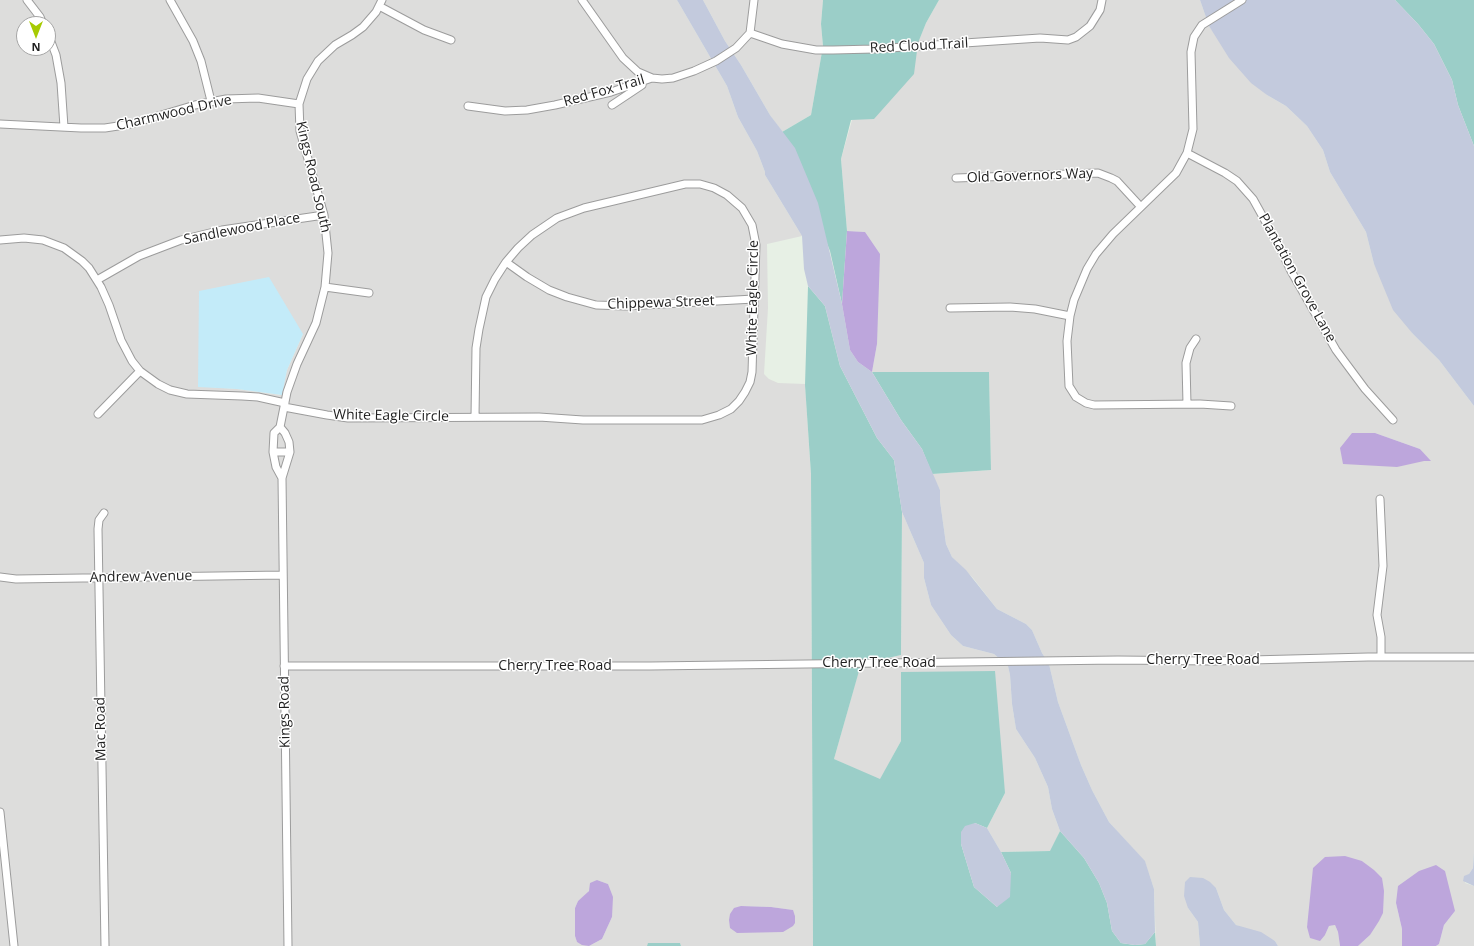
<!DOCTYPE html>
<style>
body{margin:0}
#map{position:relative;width:1474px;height:946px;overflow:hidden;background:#e7f0e5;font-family:"Open Sans",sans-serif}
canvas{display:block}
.north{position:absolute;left:16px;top:16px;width:40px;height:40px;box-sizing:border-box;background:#fff;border:1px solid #a5a5a5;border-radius:50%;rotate:180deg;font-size:11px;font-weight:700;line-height:16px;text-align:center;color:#1f1f1f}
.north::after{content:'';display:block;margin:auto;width:14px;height:18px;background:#a7cb03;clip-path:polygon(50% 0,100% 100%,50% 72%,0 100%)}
</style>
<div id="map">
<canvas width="1474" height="946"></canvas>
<div class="north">N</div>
</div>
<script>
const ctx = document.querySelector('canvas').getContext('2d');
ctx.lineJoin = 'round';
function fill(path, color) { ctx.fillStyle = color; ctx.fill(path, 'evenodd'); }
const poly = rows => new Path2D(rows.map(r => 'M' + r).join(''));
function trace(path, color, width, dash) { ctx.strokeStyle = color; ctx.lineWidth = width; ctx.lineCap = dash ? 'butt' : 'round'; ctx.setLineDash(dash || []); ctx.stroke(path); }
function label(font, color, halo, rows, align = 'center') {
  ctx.font = font + ' "Open Sans",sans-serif'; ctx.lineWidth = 3; ctx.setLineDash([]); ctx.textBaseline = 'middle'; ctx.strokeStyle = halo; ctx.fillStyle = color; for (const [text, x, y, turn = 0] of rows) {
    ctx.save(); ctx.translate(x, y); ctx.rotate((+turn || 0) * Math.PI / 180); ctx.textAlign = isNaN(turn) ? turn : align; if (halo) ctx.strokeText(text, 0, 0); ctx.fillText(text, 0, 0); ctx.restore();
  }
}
fill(poly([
 [0,0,677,0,727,86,738,117,757,151,765,172,765,175,802,236,767,244,768,308,764,374,769,379,778,383,805,384,811,474,813,946,681,946,680,943,649,943,647,946,0,946],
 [24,24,48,24,48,48,24,48],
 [303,334,287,370,281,395,237,389,198,386],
 [597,880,608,884,612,917,602,939,589,946,577,942,575,936,575,908,578,901,585,896],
 [741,906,771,907,792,910,795,916],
 [703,0,823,0,821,24,823,46,811,115,782,132,770,115,741,65,725,41],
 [939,0,1200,0,1209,26,1267,95,1286,106,1307,126,1323,150,1330,172,1366,232,1374,264,1413,334,1439,360,1474,406,1474,852,1473,868,1469,874,1465,883,1474,886,1474,946,1436,946,1439,944,1444,925,1455,911,1396,903,1402,929,1402,946,1358,946,1370,935,1382,878,1362,861,1309,918,1307,927,1325,935,1329,926,1335,925,1338,932,1340,946,1278,946,1275,941,1236,925,1224,910,1216,888,1188,908,1198,922,1200,946,1156,946,1154,889,1145,862,1109,822,1092,790,1081,765,1058,702,1049,664,1042,653,1032,630,1026,624,997,609,973,578,952,557,946,544,940,501,940,490,932,474,991,470,989,372,872,372,877,344,865,232,847,231,841,159,852,120,918,43,926,23],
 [1375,433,1420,449,1430,461,1424,461],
 [902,512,924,563,924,578,931,605,951,635,963,646,994,654,1008,666,1010,675,1012,704,1016,729,1035,758,1048,787,1052,809,1060,831,1051,851,1001,852,987,828,1005,793,901,672,901,741,880,780,834,759,861,663,901,655]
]), '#dddddc');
fill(poly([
 [823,0,939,0,926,23,918,43,914,74,874,119,851,120,841,159,847,231,842,304,830,251,782,132,811,115,823,46,821,24],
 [1395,0,1474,0,1474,146,1458,105,1452,80,1434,44,1418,24],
 [808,286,825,306,840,366,877,438,894,460,902,512,901,655,861,664,834,759,880,779,901,741,901,672,995,671,1005,793,987,828,975,823,961,844,974,887,997,907,1011,873,1001,852,1050,851,1060,831,1084,858,1099,883,1107,903,1112,931,1121,943,1135,945,1145,944,1155,932,1156,946,813,946,811,474,805,385],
 [872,372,989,372,991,470,932,474,922,449,901,420],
 [648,943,680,943,681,946,647,946]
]), '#9bcec8');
fill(poly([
 [677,0,703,0,725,41,741,65,770,115,795,148,818,203,842,304,850,350,858,362,872,372,901,420,922,449,940,490,940,501,946,544,952,557,966,570,997,609,1026,624,1032,630,1042,653,1049,664,1058,702,1081,765,1092,790,1109,822,1145,861,1154,889,1155,932,1145,944,1135,945,1121,943,1112,931,1107,903,1099,883,1084,858,1060,831,1052,809,1048,787,1035,758,1016,729,1012,704,1010,675,1008,666,994,654,963,646,951,635,931,605,924,578,924,563,902,512,894,460,877,438,840,366,825,306,808,286,804,269,802,236,765,175,765,172,757,151,738,117,727,86],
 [1200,0,1395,0,1418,24,1434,44,1452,80,1458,105,1474,146,1474,406,1439,360,1413,334,1393,310,1374,264,1366,232,1330,172,1323,150,1307,126,1286,106,1267,95,1251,83,1229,58,1209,26],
 [975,823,987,828,1001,852,1011,873,1010,897,997,907,974,887,961,844,961,832,965,826],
 [1474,852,1474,886,1463,881,1464,876,1469,874,1473,868],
 [1190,877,1203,878,1210,882,1216,888,1224,910,1236,925,1261,932,1275,941,1278,946,1200,946,1198,922,1188,908,1184,896,1185,882]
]), '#c3cadd');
fill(poly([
 [269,277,303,334,287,370,282,395,237,389,198,387,199,291]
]), '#c3ebf9');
fill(poly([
 [847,231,865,232,880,254,877,344,872,372,858,362,850,350,842,304],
 [1352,433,1375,433,1420,449,1431,461,1424,461,1397,467,1343,464,1340,448],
 [1345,856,1362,861,1374,870,1382,878,1384,891,1383,913,1379,921,1370,935,1358,946,1340,946,1338,932,1335,925,1329,926,1325,935,1320,941,1310,938,1307,927,1313,868,1325,857],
 [1436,865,1445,871,1455,911,1444,925,1439,944,1436,946,1402,946,1402,929,1396,903,1398,886,1419,871],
 [597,880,608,884,613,897,612,917,602,939,589,946,582,945,577,942,575,936,575,908,578,901,589,891,590,883],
 [741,906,771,907,793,910,795,916,795,923,793,926,783,932,737,933,730,928,729,920,730,914,734,908]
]), '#bda6dc');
const minor = poly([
 [27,0,40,17,43,24],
 [170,0,193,41,201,61,211,101],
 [582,0,623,58,638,72,652,78],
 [379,6,424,30,451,40],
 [750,33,782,44,816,50,833,50,874,49,1040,38,1068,40,1076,37,1090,26,1100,10,1102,0],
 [750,33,754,0],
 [48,34,56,55,61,83,64,127],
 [612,105,642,85],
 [468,106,505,111,527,110,555,105,611,92,652,78,662,79,673,78,694,71,716,61,736,48,750,33],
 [0,124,81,128,105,128,131,124,195,105,226,99,258,98,299,104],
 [1187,153,1225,173,1237,181,1253,199,1278,244,1291,271,1336,350,1365,389,1393,420],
 [956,178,1098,173,1111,178,1117,181,1140,206],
 [0,240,24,238,43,240,64,248,82,261,89,268,101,287,109,305,121,340,132,361,140,371,158,384,170,390,187,394,242,396,258,397,285,403],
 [506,262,527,277,549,290,567,297,596,305,626,306,754,299],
 [97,280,139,256,181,240,222,230,324,215],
 [325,287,369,293],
 [950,308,1010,307,1035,309,1070,316],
 [1187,404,1186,363,1190,348,1196,339],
 [1231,406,1200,404,1094,405,1086,403,1076,397,1069,386,1067,341,1070,316,1074,300,1087,269,1096,254,1113,234,1176,173,1187,153,1193,129,1191,52,1194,37,1202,25,1242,0],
 [284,407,327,415,348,418,539,417,583,420,702,420,719,415,731,409,739,401,745,392,750,382,752,372,756,245,752,225,742,208,727,195,714,188,700,184,685,184,584,208,557,218,532,235,518,248,506,262,495,279,486,297,479,329,476,348,475,417],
 [98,414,140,371],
 [280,427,274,433,273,452,276,467,282,478],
 [273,452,290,452],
 [1380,499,1383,566,1377,615,1381,637,1381,657],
 [104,513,99,520,98,529,105,946],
 [0,577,16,579,283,575],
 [284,666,650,666,1118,660,1212,661,1368,657,1474,657],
 [0,812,14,946],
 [288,946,282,478,290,452,289,442,285,433,280,427,287,392,297,364,316,323,325,287,328,253,324,215,300,131,299,104,307,79,318,61,335,45,352,35,363,27,376,12,382,0]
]);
trace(minor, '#9c9c9c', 9);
trace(minor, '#fff', 7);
label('14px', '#1f1f1f', '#fff', [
 ["Red Cloud Trail",919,46,-3],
 ["Red Fox Trail",604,91,-16],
 ["Charmwood Drive",174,113,-13],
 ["Old Governors Way",1030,176,-2],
 ["Kings Road South",313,177,77],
 ["Sandlewood Place",242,229,-11],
 ["Plantation Grove Lane",1297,278,61],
 ["White Eagle Circle",753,298,-89],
 ["Chippewa Street",661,303,-2],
 ["White Eagle Circle",391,416,1],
 ["Andrew Avenue",141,577,-1],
 ["Cherry Tree Road",1203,660],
 ["Cherry Tree Road",879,663],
 ["Cherry Tree Road",555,666],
 ["Kings Road",285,712,-91],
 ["Mac Road",101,729,-91]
]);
</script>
